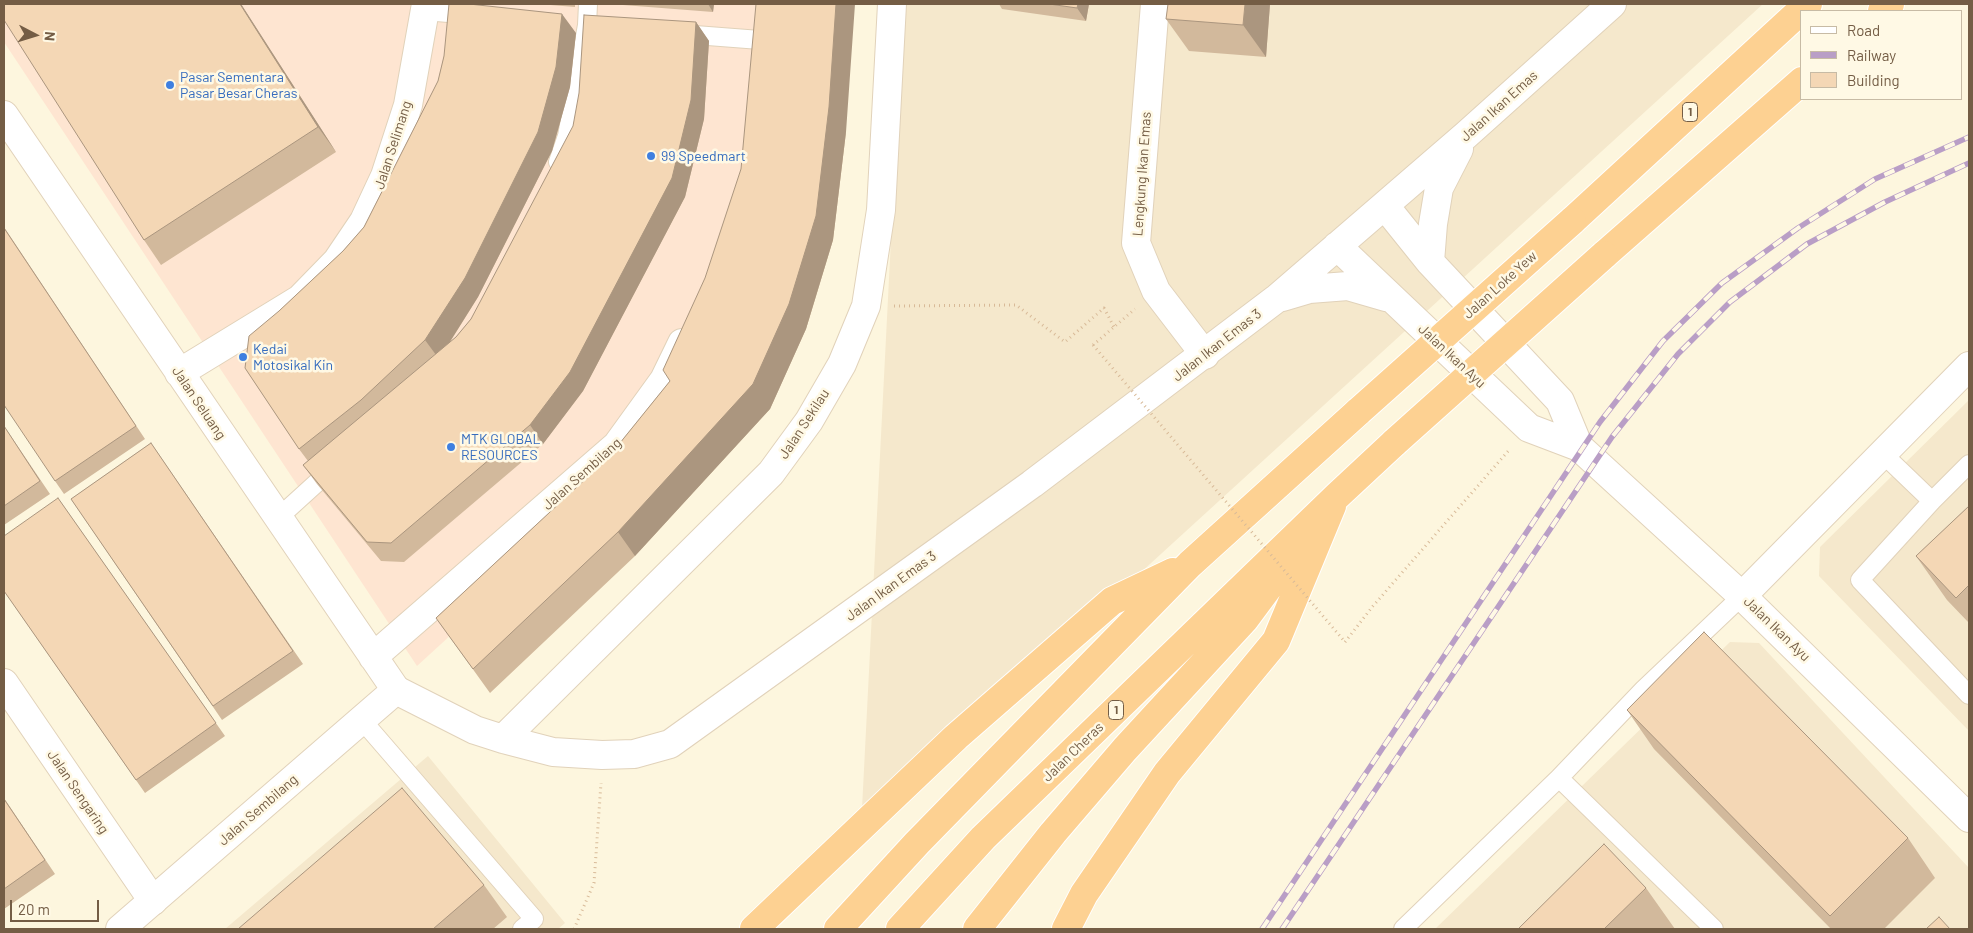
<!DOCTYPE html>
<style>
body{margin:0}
#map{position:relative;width:1973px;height:933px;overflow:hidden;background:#fdf6de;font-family:Barlow,sans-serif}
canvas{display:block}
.frame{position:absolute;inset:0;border:5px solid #745d45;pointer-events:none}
.legend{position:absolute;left:1800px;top:10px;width:162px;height:90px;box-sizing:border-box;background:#fff9e5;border:1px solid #c7bba5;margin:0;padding:6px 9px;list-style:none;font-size:15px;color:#745d45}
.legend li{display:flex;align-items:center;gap:10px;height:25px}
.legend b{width:25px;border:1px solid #c7bba5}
.north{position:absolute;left:10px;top:10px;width:50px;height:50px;-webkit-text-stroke:4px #fff9e5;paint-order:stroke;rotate:95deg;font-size:14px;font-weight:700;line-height:20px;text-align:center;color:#745d45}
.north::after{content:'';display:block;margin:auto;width:18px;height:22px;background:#745d45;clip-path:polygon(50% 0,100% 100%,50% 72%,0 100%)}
.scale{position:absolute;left:10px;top:900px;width:89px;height:22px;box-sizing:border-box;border:2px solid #745d45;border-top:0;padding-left:6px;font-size:15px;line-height:18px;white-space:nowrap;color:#745d45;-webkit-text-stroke:4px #fff9e5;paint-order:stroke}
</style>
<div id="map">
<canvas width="1973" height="933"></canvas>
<div class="frame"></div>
<ul class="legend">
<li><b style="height:6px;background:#fff"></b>Road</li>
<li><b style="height:6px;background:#b99ec6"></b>Railway</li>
<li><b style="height:14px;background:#f4d7b5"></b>Building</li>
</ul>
<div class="north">N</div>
<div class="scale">20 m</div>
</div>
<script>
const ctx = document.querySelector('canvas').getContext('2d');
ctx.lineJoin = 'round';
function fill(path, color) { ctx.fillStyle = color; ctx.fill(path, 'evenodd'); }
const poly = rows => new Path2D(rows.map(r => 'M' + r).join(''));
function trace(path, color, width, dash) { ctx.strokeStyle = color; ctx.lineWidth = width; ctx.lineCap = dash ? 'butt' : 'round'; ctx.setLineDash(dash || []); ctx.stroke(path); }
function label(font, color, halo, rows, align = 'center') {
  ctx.font = font + ' Barlow,sans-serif'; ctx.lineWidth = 5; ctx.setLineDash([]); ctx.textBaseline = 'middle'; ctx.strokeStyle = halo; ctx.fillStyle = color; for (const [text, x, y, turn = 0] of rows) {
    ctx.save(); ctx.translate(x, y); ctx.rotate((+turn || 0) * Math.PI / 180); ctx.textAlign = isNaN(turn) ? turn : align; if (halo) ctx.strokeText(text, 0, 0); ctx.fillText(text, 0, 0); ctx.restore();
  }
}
fill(poly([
 [903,4,1763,4,861,828],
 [1969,400,1969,731,1819,576,1820,547],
 [1730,642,1759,643,1969,868,1969,929,1435,929],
 [428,756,565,923,558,929,225,929]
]), '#f5e8cc');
fill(poly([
 [4,4,783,4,767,221,618,482,417,666,4,42]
]), '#fee5d1');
const service = poly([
 [425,11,472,15],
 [682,34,760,40],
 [558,162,567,136,587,25,588,4],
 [1882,453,1932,501],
 [1969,464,1932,501,1860,580,1969,695],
 [278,518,333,468],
 [361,719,534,919,522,929],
 [1559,778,1644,689,1742,596],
 [1403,929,1559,778,1714,929]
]);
const minor = poly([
 [1155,4,1136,243,1156,291,1205,355],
 [4,115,396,690],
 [179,373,300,299,337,261,364,221,385,176,408,105,426,4],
 [1742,596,1969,366],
 [373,657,617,445,664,380,682,343],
 [4,683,153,901]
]);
const tertiary = poly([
 [1385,206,1430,262,1560,401,1579,447],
 [1337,246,1529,428,1579,447,1742,596,1969,818],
 [1430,262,1433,224,1439,188,1459,149],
 [1282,297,1309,289,1348,286,1386,297],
 [503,739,771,473,809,421,842,364,866,306,881,210,892,4],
 [120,929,396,690,475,730,503,739,553,752,602,755,634,754,670,744,1032,484,1276,299,1466,135,1612,4]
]);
const trunk = poly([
 [1882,11,1890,4],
 [1572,221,1808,4],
 [1604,255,1802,81],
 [754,929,956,737,1112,601,1173,572],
 [838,929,917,843,1190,564,1359,411],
 [900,929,983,838,1337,496,1395,442],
 [977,929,1053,833,1125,749,1245,619,1288,561],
 [1066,929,1084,894,1167,773,1276,641,1332,506]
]);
trace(service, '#e1d2ba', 20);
trace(minor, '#e1d2ba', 30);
trace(tertiary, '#e1d2ba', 30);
trace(trunk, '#fff', 30);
trace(poly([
 [894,306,1016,305,1065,342,1104,308,1114,327],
 [1093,345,1135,309],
 [1345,642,1373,606,1510,449],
 [574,929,594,883,601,783]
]), '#d8ba98', 3, [1, 4]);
trace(service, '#fff', 18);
trace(minor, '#fff', 28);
trace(tertiary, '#fff', 28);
trace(trunk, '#fdd192', 28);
const rail = poly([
 [1262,929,1600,422,1663,341,1722,283,1798,228,1875,179,1969,137],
 [1282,929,1612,437,1678,354,1730,302,1807,244,1885,202,1969,163]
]);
trace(rail, '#b99ec6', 5.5);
trace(rail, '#fff9e5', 4, [11]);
const trunkBridge = poly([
 [1359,411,1572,221],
 [1395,442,1604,255]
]);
trace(trunkBridge, '#fff', 30, []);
trace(poly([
 [1093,345,1345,642]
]), '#d8ba98', 3, [1, 4]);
trace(trunkBridge, '#fdd192', 28);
fill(poly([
 [4,4,241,4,336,152,161,265,144,240],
 [538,4,575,4,575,7],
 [610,4,714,4,713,12],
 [999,4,1089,4,1086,21,1002,9],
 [1270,4,1266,57,1189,51,1166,19],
 [696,22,709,41,704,119,685,197,583,391,543,444,404,562,381,561,317,484,303,465,308,461,299,449,279,311,343,251,364,227,438,81,444,56,576,33,570,87,552,151,478,297,450,342,456,337,471,319],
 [846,132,833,240,806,329,770,409,635,556,490,693,436,618,607,459,670,381],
 [4,227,145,439,64,494,55,481],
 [4,426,50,494,4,525],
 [151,443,303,664,222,720,71,499],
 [58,498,225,736,145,793,4,591],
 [1969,506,1969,623,1947,600,1916,556],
 [1627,710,1908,838,1935,878,1884,929,1831,929,1654,749],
 [4,798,55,874,4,909],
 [484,885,507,917,493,929,238,929],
 [1646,888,1675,929,1518,929]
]), '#d2b99c');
fill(poly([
 [240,4,241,4,336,152,318,127],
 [708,4,714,4,713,12],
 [836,4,855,4,846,132,833,240,806,329,770,409,635,556,618,532],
 [1078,4,1089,4,1086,21,1077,8],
 [1245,4,1270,4,1266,57,1243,25],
 [562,14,576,33,570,87,552,151,478,297,439,359,425,340],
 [696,22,709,41,704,119,685,197,583,391,543,444,530,425]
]), '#ab967f');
const building = poly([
 [4,4,240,4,318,127,144,240,4,20,4,4],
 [449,4,469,4,562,14,556,67,538,132,465,278,425,340,361,400,299,449,245,368,249,336,279,311,343,251,364,227,438,81,444,56,449,4],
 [756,4,836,4,829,107,816,216,789,304,753,384,618,532,473,669,436,618,607,459,670,381,663,370,705,278,741,169,756,4],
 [1049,4,1078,4,1077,8,1049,4],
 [1168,4,1245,4,1243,25,1166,19,1168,4],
 [584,15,696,22,691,100,672,178,570,372,530,425,391,543,367,542,303,465,456,337,471,319,573,126,579,93,584,15],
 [4,228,136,426,55,481,4,405,4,228],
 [4,426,40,481,4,506,4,426],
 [151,443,293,651,213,706,71,499,151,443],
 [58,498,216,723,136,780,4,591,4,536,58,498],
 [1969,506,1969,585,1956,598,1916,556,1969,506],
 [1704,632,1908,838,1830,916,1627,710,1704,632],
 [402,788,484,885,433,929,238,929,402,788],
 [4,799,45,860,4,889,4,799],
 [1604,844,1646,888,1604,929,1518,929,1604,844],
 [1939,917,1950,929,1926,929,1939,917]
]);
fill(building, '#f4d7b5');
trace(building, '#ab967f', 1);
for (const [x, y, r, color] of [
 [170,85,5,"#3f7fe0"],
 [651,156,5,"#3f7fe0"],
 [243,357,5,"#3f7fe0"],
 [451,447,5,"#3f7fe0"]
]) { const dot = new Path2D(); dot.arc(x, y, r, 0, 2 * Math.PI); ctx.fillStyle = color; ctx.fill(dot); trace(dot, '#fff9e5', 2); }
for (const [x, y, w] of [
 [1690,112,15],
 [1116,710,15]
]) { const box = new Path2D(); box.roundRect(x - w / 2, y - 9.5, w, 19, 4); ctx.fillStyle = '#fff9e5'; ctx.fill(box); trace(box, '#745d45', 1); }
label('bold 12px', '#745d45', null, [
 ["1",1690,112],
 ["1",1116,710]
]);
label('14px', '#366cbe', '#fff9e5', [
 ["Pasar Sementara",180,77],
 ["Pasar Besar Cheras",180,93],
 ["99 Speedmart",661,156],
 ["Kedai",253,349],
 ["Motosikal Kin",253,365],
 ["MTK GLOBAL",461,439],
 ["RESOURCES",461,455]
], 'left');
label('14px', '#745d45', '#fff9e5', [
 ["Jalan Ikan Emas",1499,106,-42],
 ["Jalan Selimang",393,145,-72],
 ["Lengkung Ikan Emas",1142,174,-86],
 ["Jalan Loke Yew",1500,285,-42],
 ["Jalan Ikan Emas 3",1217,345,-38],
 ["Jalan Ikan Ayu",1452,356,43],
 ["Jalan Seluang",199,403,56],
 ["Jalan Sekilau",804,424,-57],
 ["Jalan Sembilang",582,474,-42],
 ["Jalan Ikan Emas 3",891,586,-36],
 ["Jalan Ikan Ayu",1777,629,44],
 ["Jalan Cheras",1073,752,-44],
 ["Jalan Sengaring",78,792,56],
 ["Jalan Sembilang",258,810,-41]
]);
</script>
